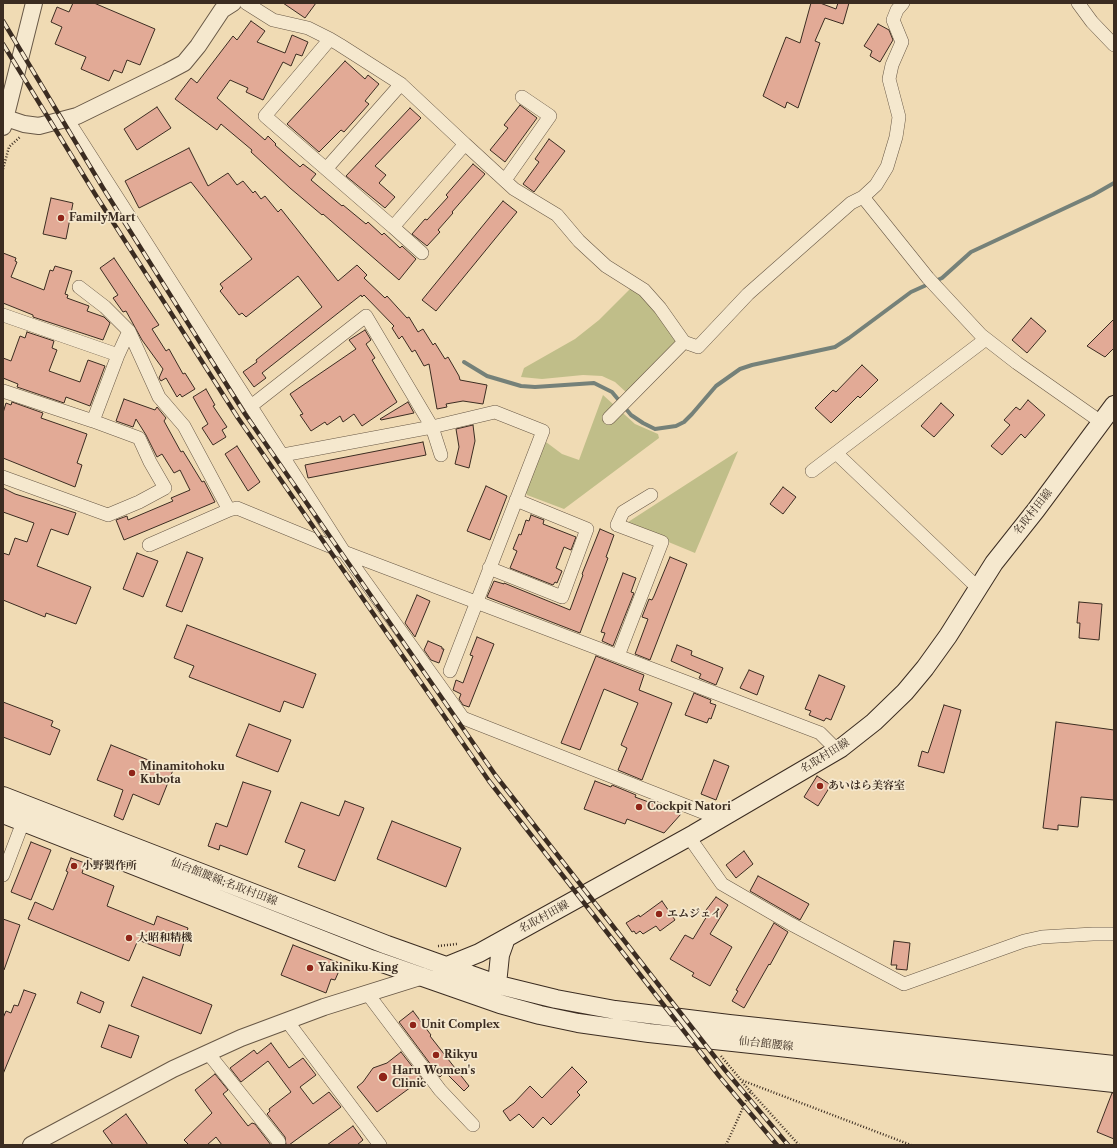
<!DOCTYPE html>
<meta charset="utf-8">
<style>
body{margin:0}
#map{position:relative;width:1117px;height:1148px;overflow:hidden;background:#f0dbb4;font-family:"Libre Caslon Text",serif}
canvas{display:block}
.frame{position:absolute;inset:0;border:4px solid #3b2c21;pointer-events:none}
</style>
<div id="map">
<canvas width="1117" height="1148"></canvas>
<div class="frame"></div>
</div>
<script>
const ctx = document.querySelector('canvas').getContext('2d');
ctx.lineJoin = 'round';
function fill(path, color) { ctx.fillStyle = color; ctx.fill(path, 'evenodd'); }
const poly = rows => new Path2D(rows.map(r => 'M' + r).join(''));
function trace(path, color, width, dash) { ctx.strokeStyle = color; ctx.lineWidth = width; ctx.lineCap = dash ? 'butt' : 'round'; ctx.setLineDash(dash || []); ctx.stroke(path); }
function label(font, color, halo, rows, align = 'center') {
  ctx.font = font + ' "Libre Caslon Text","Noto Serif JP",serif'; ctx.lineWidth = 3.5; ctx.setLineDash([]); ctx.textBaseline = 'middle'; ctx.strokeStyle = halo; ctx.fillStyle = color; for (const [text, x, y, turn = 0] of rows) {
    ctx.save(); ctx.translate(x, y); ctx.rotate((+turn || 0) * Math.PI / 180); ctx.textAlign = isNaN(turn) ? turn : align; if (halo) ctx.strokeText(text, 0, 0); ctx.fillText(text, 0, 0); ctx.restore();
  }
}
fill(poly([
 [632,287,642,294,677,342,627,393,615,382,602,376,583,375,542,379,521,377,524,368,575,339,599,320],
 [603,395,635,424,658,434,659,438,564,509,527,495,525,491,546,442,562,454,579,460],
 [738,451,695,553,625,524]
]), '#c0be89');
trace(poly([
 [464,362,487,376,521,386,535,387,594,383,612,392,631,415,643,423,655,429,676,426,684,422,692,414,716,386,740,369,752,365,835,347,849,338,911,292,942,278,971,252,1093,195,1114,183]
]), '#758179', 4);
const building = poly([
 [73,3,94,3,155,29,140,65,127,60,122,73,114,70,109,81,81,69,86,57,55,44,62,27,51,22,57,7,69,12,73,3],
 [283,3,316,3,305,18,283,3],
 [811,3,820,3,836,9,838,3,849,3,843,24,825,18,815,41,820,43,798,108,787,102,785,108,763,96,786,37,800,43,811,3],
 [251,21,265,31,257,42,285,53,292,35,308,42,302,56,296,54,291,66,283,62,263,100,246,92,248,88,230,80,217,98,265,140,268,136,276,144,275,145,300,167,303,164,316,174,311,180,342,206,343,205,366,224,368,222,382,235,384,233,400,248,402,246,416,259,399,280,323,214,322,215,290,188,251,152,252,150,221,124,217,130,175,99,191,78,197,83,233,36,237,40,251,21],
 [878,24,889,30,893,40,880,62,870,56,872,51,864,46,878,24],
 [345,61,365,79,368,75,379,84,365,101,369,104,344,132,341,130,319,152,287,124,345,61],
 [520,105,537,118,505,162,490,150,508,128,504,125,520,105],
 [157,107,171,128,137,150,124,129,157,107],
 [410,108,421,118,375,166,386,175,379,183,395,197,385,208,346,176,410,108],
 [549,139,565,151,534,192,523,184,539,162,535,159,549,139],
 [189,148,208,186,228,173,237,185,243,181,253,193,255,191,261,199,265,196,278,212,281,209,338,281,357,265,367,275,364,278,385,298,387,296,407,318,409,317,418,332,423,329,433,345,435,343,445,359,448,357,459,376,460,380,487,385,483,404,463,401,446,404,447,407,437,409,429,364,424,366,415,350,412,352,402,336,399,339,392,328,394,326,364,295,362,297,361,295,262,373,266,378,254,387,243,372,257,362,256,360,322,307,298,276,246,317,242,313,239,315,220,291,223,288,220,284,252,259,191,182,139,208,125,181,189,148],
 [473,164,485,174,452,212,453,213,438,230,440,232,427,246,412,234,425,219,427,220,448,197,446,195,473,164],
 [51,198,73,203,66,239,43,234,51,198],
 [503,201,517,212,436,311,422,300,503,201],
 [3,253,16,258,15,261,17,262,11,277,44,290,50,270,53,271,55,266,72,271,65,294,68,295,67,298,89,306,87,311,104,317,110,323,103,340,33,317,33,315,3,303,3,253],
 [114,258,159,325,152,329,166,351,169,349,183,374,185,373,195,389,182,397,180,394,177,397,166,378,161,381,159,378,163,369,142,340,126,311,123,312,113,298,118,295,100,268,114,258],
 [1031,318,1046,331,1027,353,1012,340,1031,318],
 [1114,319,1114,348,1105,357,1087,346,1114,319],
 [365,330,371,340,366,344,375,358,372,360,397,402,362,426,354,414,343,422,340,416,327,425,325,422,311,431,300,415,303,414,290,394,356,349,349,340,365,330],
 [27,332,54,341,52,348,57,350,49,371,80,382,88,360,105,366,90,406,66,397,64,403,17,387,18,384,3,378,3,358,11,361,20,336,25,338,27,332],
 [862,365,878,380,860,398,858,396,831,423,815,408,833,390,836,392,862,365],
 [206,389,215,405,213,406,227,427,222,430,226,437,213,445,202,428,208,424,193,397,206,389],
 [124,399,155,410,157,407,166,418,164,421,181,452,183,451,202,482,204,481,215,502,124,540,116,520,127,516,128,520,173,501,171,498,190,490,180,470,174,473,162,454,157,457,146,435,136,419,133,427,116,421,124,399],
 [1028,400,1045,415,1025,438,1021,434,1002,455,991,446,1010,425,1004,420,1016,407,1020,410,1028,400],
 [12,402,43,413,41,418,87,434,77,463,82,465,75,487,3,458,3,413,6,403,11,405,12,402],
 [408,402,414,413,381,420,380,419,408,402],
 [941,403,954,415,934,437,921,426,941,403],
 [473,425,475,441,469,468,455,464,459,447,456,429,473,425],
 [423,442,426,455,308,478,305,465,423,442],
 [237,446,260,482,248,491,225,454,237,446],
 [486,486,507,496,490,540,467,531,486,486],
 [783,487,796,497,783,514,770,504,783,487],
 [3,488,15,494,76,513,68,535,51,529,37,566,91,587,76,624,46,613,45,617,3,600,3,553,9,555,15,538,27,542,34,523,3,512,3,488],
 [531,515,544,520,543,524,576,537,571,550,564,547,556,568,562,571,557,583,555,582,553,585,510,568,517,551,513,549,519,534,521,535,526,520,529,521,531,515],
 [600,529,614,535,606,557,608,558,580,633,487,597,494,581,504,584,504,583,570,610,583,575,582,574,600,529],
 [187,552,203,558,182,612,166,606,187,552],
 [137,553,158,561,143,597,123,589,137,553],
 [670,557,687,564,650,660,635,654,648,619,642,617,649,599,652,600,654,596,670,557],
 [623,573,636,578,631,592,634,593,613,646,602,641,605,633,601,632,623,573],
 [417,595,430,601,415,637,405,623,417,595],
 [1079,602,1102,604,1099,640,1079,638,1080,623,1077,623,1079,602],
 [187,625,316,674,303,708,284,701,280,712,189,677,194,666,174,658,187,625],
 [477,637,494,644,469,707,463,705,459,699,461,694,453,690,456,680,463,683,473,656,470,655,477,637],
 [428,641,442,647,442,649,444,649,439,663,431,660,424,650,428,641],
 [677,645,692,651,691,655,723,668,716,685,699,678,701,674,671,661,677,645],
 [596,656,644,675,639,690,672,703,642,780,618,770,627,748,621,745,638,703,604,689,580,750,561,743,596,656],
 [749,670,764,676,757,695,740,688,749,670],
 [819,675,845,686,831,720,826,718,824,721,809,715,811,711,805,709,819,675],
 [694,693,711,700,710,703,716,705,711,719,709,718,707,723,685,715,694,693],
 [3,702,53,721,51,726,60,730,50,755,3,737,3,702],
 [944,705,961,710,944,773,918,766,922,751,928,753,944,705],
 [1056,722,1114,730,1114,800,1081,797,1078,827,1058,825,1058,830,1043,828,1056,722],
 [249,724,291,740,278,772,236,756,249,724],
 [111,745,173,770,159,805,133,794,123,820,114,816,123,790,97,780,111,745],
 [714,760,729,766,716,800,701,794,714,760],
 [817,776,831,785,818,806,804,797,817,776],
 [595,781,611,787,612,785,636,795,635,797,681,814,664,833,627,819,625,824,584,809,595,781],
 [243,782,271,791,247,855,220,845,219,850,208,846,216,823,227,827,243,782],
 [345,801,364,808,335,881,298,867,305,850,285,842,301,802,339,816,345,801],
 [392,821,461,848,446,887,377,859,392,821],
 [31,842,51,850,31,900,11,892,31,842],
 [744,851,753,864,736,878,726,865,744,851],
 [71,858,85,863,82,873,114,886,107,906,154,925,157,916,188,928,180,956,138,940,129,961,28,919,35,902,53,910,68,872,66,871,71,858],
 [758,876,809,904,800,920,750,891,758,876],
 [716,897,728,905,710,934,732,947,710,986,692,976,694,973,670,959,685,935,693,939,707,916,703,914,716,897],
 [662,901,675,920,660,931,656,926,643,934,640,931,636,934,634,931,632,932,626,923,639,915,640,917,662,901],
 [3,919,20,925,4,970,3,970,3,919],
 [774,923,788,932,770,965,769,964,744,1008,732,1001,738,991,736,990,774,923],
 [894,941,910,943,907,970,896,969,897,965,891,965,894,941],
 [293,945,342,964,335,980,331,979,326,993,281,975,293,945],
 [143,977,212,1005,201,1034,131,1006,143,977],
 [24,990,36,994,3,1074,3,1018,6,1011,11,1013,14,1005,18,1006,24,990],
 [81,992,104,1002,100,1013,77,1003,81,992],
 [413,1011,431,1035,430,1036,469,1086,464,1091,445,1072,440,1077,399,1022,413,1011],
 [109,1025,139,1036,131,1058,101,1047,109,1025],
 [271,1043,289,1068,303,1058,316,1075,300,1087,313,1104,329,1092,341,1107,289,1145,286,1145,285,1137,267,1114,270,1111,269,1109,291,1092,268,1061,241,1082,230,1068,254,1050,257,1054,271,1043],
 [401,1052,422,1079,377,1112,357,1087,363,1082,373,1068,387,1063,401,1052],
 [572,1067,587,1082,577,1092,580,1095,551,1125,543,1117,533,1128,519,1114,510,1121,503,1111,514,1103,530,1086,542,1098,572,1067],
 [215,1074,228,1090,223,1094,248,1126,252,1123,255,1124,271,1145,222,1145,216,1137,207,1145,189,1145,184,1140,212,1113,195,1090,215,1074],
 [1112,1093,1114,1093,1114,1139,1097,1132,1112,1093],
 [126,1114,148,1145,113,1145,103,1131,126,1114],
 [353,1126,363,1140,357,1145,327,1145,353,1126]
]);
fill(building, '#e2aa96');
trace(building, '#3b2c21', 1);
const minor = poly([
 [246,3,273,20,308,28,330,39,340,45,401,84,465,144,393,227,265,116,330,39],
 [903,3,897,10,893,20,902,42,892,65,889,79,899,117,896,137,887,167,876,185,863,197,928,278,981,335,1017,363,1101,422],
 [1078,3,1092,22,1114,45],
 [67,119,344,552,618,656],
 [465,144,514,189,557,215,579,241,606,266,644,290,660,308,684,342],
 [326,169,401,84],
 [505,180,550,116,522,97],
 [393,227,422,253],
 [79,287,105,307,129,331],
 [3,315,118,355,93,421],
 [118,355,129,331,159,397,184,426,229,510,237,508,344,552,463,718,720,819],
 [3,391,93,421,139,438,150,462,165,488,139,502,108,515,3,477],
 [251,406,366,316,432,427,283,455],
 [609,418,684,342,698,347,748,294,851,203,863,197],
 [836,453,977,587],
 [441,455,432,427,495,412,543,431,450,671],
 [812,471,986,339],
 [651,495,623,512,617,525,662,542,618,656,820,733,837,750],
 [149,545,229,510],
 [489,568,562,597,587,529,516,500],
 [689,837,722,884,791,924,904,984,1024,941,1042,937,1093,934,1114,934],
 [3,875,23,822],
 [367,993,440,1090,473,1125],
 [287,1021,380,1145],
 [208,1053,279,1142]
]);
const tertiary = poly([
 [3,117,24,124,39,126,77,116,167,72,184,63,198,46,222,10,233,3],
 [3,127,34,3],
 [31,1145,173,1069,241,1038,324,1007,423,976]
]);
const secondary = poly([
 [3,796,387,945,499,985,556,999,615,1010,729,1024,1114,1065],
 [3,814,371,959,500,1004,540,1015,578,1023,649,1033,1114,1083],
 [442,968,479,953,694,834,841,748,874,722,905,692,925,668,948,636,994,563,1036,510,1114,405],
 [497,984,500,955,506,938]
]);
trace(minor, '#685846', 14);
trace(tertiary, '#685846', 18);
trace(secondary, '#3b2c21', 20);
trace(poly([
 [3,169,9,147,20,137],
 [438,946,457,944],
 [721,1056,741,1080,911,1145],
 [742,1082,799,1145],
 [726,1145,751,1090]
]), '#3b2c21', 2.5, [1, 2]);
trace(minor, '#f5e8ce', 13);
trace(tertiary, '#f5e8ce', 16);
trace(secondary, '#f5e8ce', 18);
const rail = poly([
 [3,21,103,188,245,414,496,776,725,1070,788,1145],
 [3,44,95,194,238,418,489,781,719,1076,777,1145]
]);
trace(rail, '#3b2c21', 4.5);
trace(rail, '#f5e8ce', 3, [9]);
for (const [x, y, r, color] of [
 [61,218,4,"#8f2418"],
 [132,773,4,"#8f2418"],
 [820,786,4,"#8f2418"],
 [639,807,4,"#8f2418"],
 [74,866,4,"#8f2418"],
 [659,914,4,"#8f2418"],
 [129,938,4,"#8f2418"],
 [310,968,4,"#8f2418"],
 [413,1025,4,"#8f2418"],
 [436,1055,4,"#8f2418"],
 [383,1077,5,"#8f2418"]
]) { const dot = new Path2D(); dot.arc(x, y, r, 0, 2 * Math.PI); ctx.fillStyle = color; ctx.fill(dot); trace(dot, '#f5e8ce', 1.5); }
label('bold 11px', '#3b2c21', '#f5e8ce', [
 ["FamilyMart",69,218],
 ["Minamitohoku",140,767],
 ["Kubota",140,780],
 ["あいはら美容室",828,786],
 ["Cockpit Natori",647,807],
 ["小野製作所",82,866],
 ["エムジェイ",667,914],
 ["大昭和精機",137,938],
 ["Yakiniku King",318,968],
 ["Unit Complex",421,1025],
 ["Rikyu",444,1055],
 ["Haru Women's",392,1071],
 ["Clinic",392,1084]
], 'left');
label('11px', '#3b2c21', '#f5e8ce', [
 ["名取村田線",1033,512,-52],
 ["名取村田線",825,756,-32],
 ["仙台館腰線;名取村田線",224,882,21],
 ["名取村田線",544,917,-29],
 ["仙台館腰線",766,1044,6]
]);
</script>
